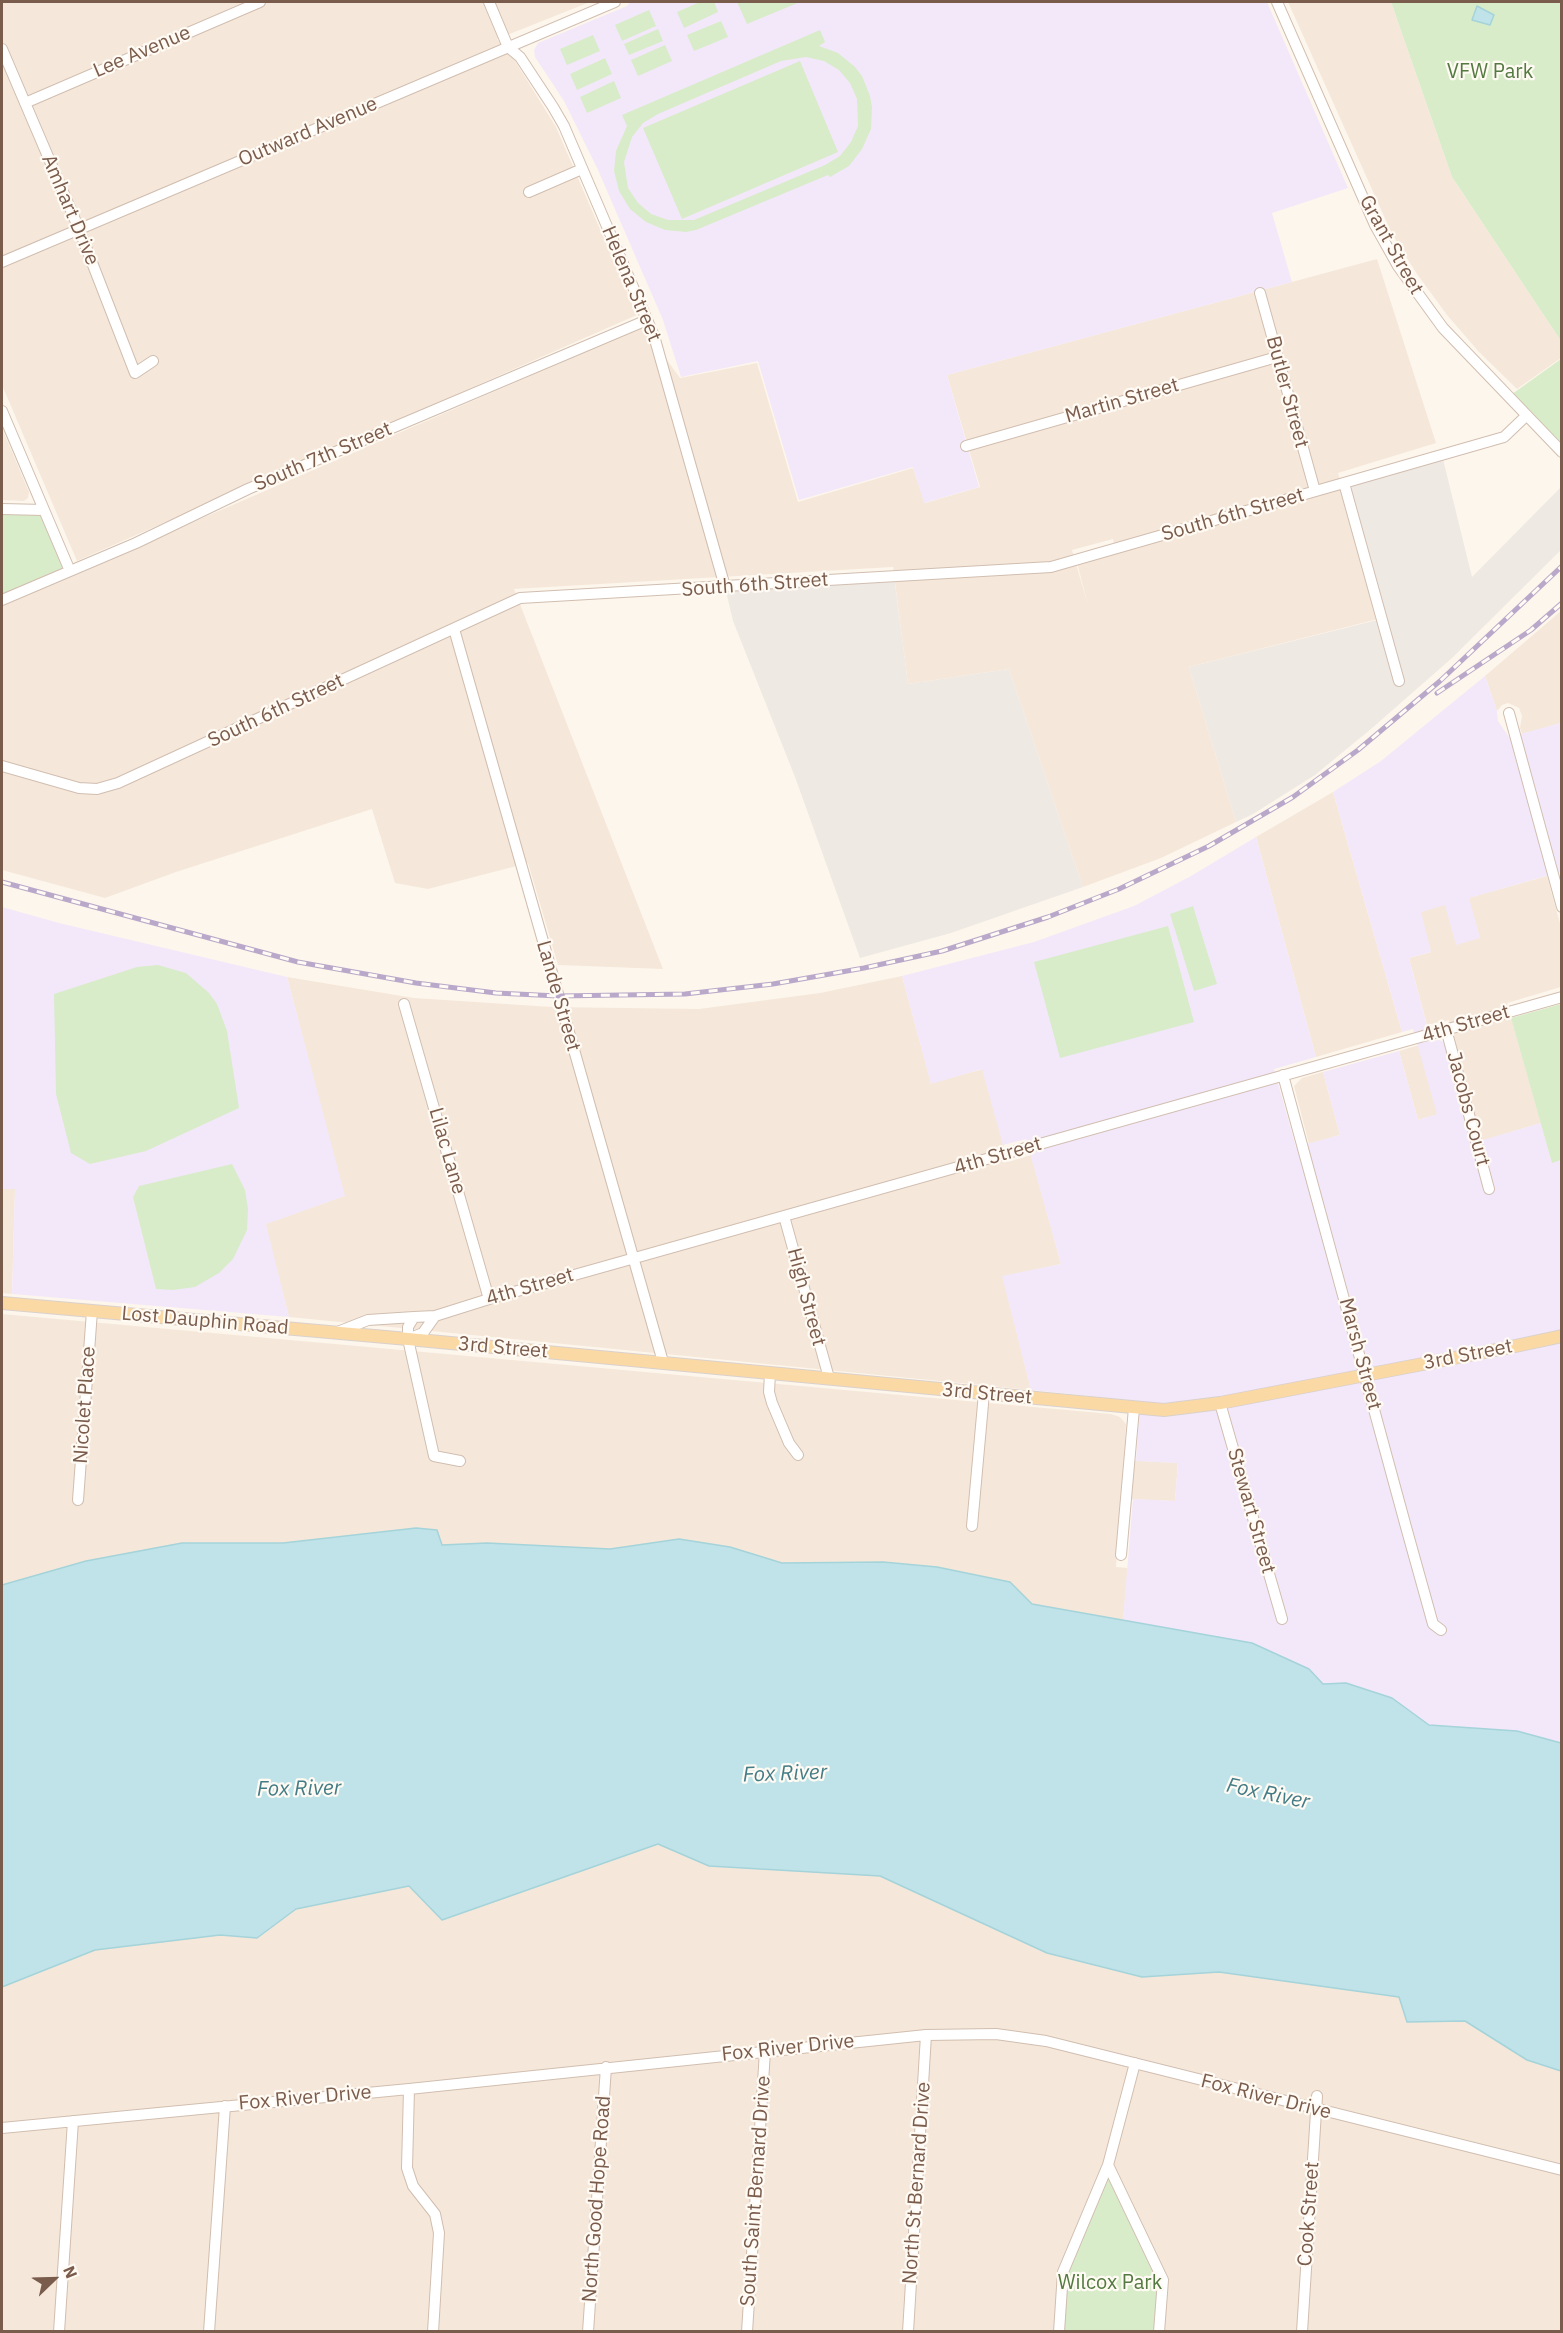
<!DOCTYPE html>
<style>
body{margin:0}
#map{position:relative;width:1563px;height:2333px;overflow:hidden;background:#fdf6ec;font-family:"IBM Plex Sans",sans-serif}
canvas{display:block}
.frame{position:absolute;inset:0;border:3px solid #7a5c4d;pointer-events:none}
.north{position:absolute;left:24px;top:2249px;width:60px;height:60px;-webkit-text-stroke:4px #fffaf3;paint-order:stroke;rotate:67deg;font-size:16px;font-weight:700;line-height:24px;text-align:center;color:#7a5c4d}
.north::after{content:'';display:block;margin:auto;width:21px;height:27px;background:#7a5c4d;clip-path:polygon(50% 0,100% 100%,50% 72%,0 100%)}
</style>
<div id="map">
<canvas width="1563" height="2333"></canvas>
<div class="frame"></div>
<div class="north">N</div>
</div>
<script>
const ctx = document.querySelector('canvas').getContext('2d');
ctx.lineJoin = 'round';
function fill(path, color) { ctx.fillStyle = color; ctx.fill(path, 'evenodd'); }
const poly = rows => new Path2D(rows.map(r => 'M' + r).join(''));
function trace(path, color, width, dash) { ctx.strokeStyle = color; ctx.lineWidth = width; ctx.lineCap = dash ? 'butt' : 'round'; ctx.setLineDash(dash || []); ctx.stroke(path); }
function label(font, color, halo, rows, align = 'center') {
  ctx.font = font + ' "IBM Plex Sans",sans-serif'; ctx.lineWidth = 4.5; ctx.setLineDash([]); ctx.textBaseline = 'middle'; ctx.strokeStyle = halo; ctx.fillStyle = color; for (const [text, x, y, turn = 0] of rows) {
    ctx.save(); ctx.translate(x, y); ctx.rotate((+turn || 0) * Math.PI / 180); ctx.textAlign = isNaN(turn) ? turn : align; if (halo) ctx.strokeText(text, 0, 0); ctx.fillText(text, 0, 0); ctx.restore();
  }
}
fill(poly([
 [2,2,590,2,497,39,512,56,556,127,637,315,77,561,2,385],
 [1288,2,1391,2,1452,177,1561,341,1561,358,1517,389,1479,352,1447,315,1417,274,1392,234],
 [1377,259,1436,443,1338,473,1378,619,1189,667,1236,822,1161,858,1083,887,1009,669,908,684,893,567,514,589,663,969,558,965,528,863,428,889,395,883,372,809,176,872,105,898,2,870,2,605,643,327,680,378,757,363,798,502,913,468,925,503,980,487,947,375],
 [1113,539,1115,548,1076,559,1088,605,1072,550],
 [2,428,29,492,28,498,24,501,2,500],
 [1561,611,1561,723,1522,734,1520,728,1522,716,1519,708,1508,703,1502,705,1497,711,1485,676],
 [1333,792,1402,1032,1316,1057,1256,837],
 [1547,876,1561,927,1561,987,1507,1003,1541,1123,1481,1141,1449,1020,1427,1025,1409,958,1431,952,1420,912,1445,904,1480,938,1468,898],
 [902,976,931,1083,983,1069,1008,1162,1031,1155,1061,1264,1003,1277,1031,1390,289,1317,265,1224,344,1196,287,977,414,998,552,1007,699,1009,820,993],
 [1419,1045,1438,1114,1418,1120,1399,1051],
 [1323,1072,1340,1135,1309,1144,1294,1086,1302,1078],
 [2,1189,15,1189,12,1294,2,1293],
 [2,1314,1111,1414,1120,1417,1126,1424,1124,1460,1178,1463,1175,1501,1121,1499,1116,1567,1128,1568,1123,1620,1032,1604,1010,1582,937,1567,883,1562,782,1563,730,1547,679,1539,610,1549,487,1543,442,1545,182,1543,87,1561,2,1585],
 [658,1844,709,1866,880,1876,1047,1953,1142,1977,1219,1972,1399,1997,1407,2022,1465,2021,1527,2060,1561,2071,1561,2331,2,2331,2,1987,95,1950,220,1935,257,1938,296,1909,409,1886,442,1920]
]), '#f5e8da');
fill(poly([
 [1442,455,1472,577,1561,487,1561,550,1452,658,1371,729,1315,775,1253,814,1236,822,1189,667,1381,619,1344,483],
 [894,576,908,684,1009,669,1083,887,951,933,860,958,795,777,733,621,725,587]
]), '#efe9e4');
fill(poly([
 [630,2,1267,2,1348,188,1272,213,1292,282,947,375,979,487,924,503,913,467,799,500,758,361,681,377,663,320,598,170,564,101,535,57,534,50,538,43,627,6],
 [1485,676,1497,711,1498,721,1509,737,1561,723,1561,877,1560,872,1469,898,1480,938,1456,945,1445,905,1421,912,1431,952,1409,958,1431,1041,1439,1040,1444,1042,1473,1143,1541,1123,1552,1162,1561,1160,1561,1743,1517,1731,1429,1725,1392,1698,1346,1683,1323,1684,1309,1669,1252,1643,1123,1620,1133,1499,1175,1501,1178,1463,1136,1461,1140,1401,1031,1390,1002,1276,1061,1264,1026,1139,1003,1145,982,1069,931,1084,902,976,1034,942,1134,906,1191,876,1256,837,1316,1057,1274,1069,1296,1147,1340,1135,1323,1072,1399,1051,1418,1120,1437,1114,1413,1029,1402,1032,1333,792,1381,761],
 [2,907,59,923,287,977,345,1196,266,1224,289,1317,12,1294,15,1189,2,1189]
]), '#f3e8fa');
fill(poly([
 [700,2,714,2,718,12,684,28,677,12],
 [737,2,800,2,747,24],
 [1391,2,1561,2,1561,341,1452,177],
 [649,10,656,26,622,41,615,25],
 [721,21,728,37,694,51,687,35],
 [658,29,663,41,629,55,624,44],
 [820,30,825,42,819,46,838,53,855,67,862,76,870,96,872,107,871,129,862,149,849,166,830,177,828,175,696,230,686,232,665,230,646,222,630,209,619,191,614,171,616,151,627,126,622,115],
 [806,57,824,61,839,70,850,83,857,99,858,126,851,142,840,156,825,165,694,220,668,220,651,214,638,203,628,188,624,162,632,137,643,123,658,114,781,61],
 [593,35,600,51,567,65,560,49],
 [665,45,672,61,638,76,631,60],
 [605,58,612,74,577,90,570,74],
 [800,61,838,152,682,219,643,128],
 [614,81,621,98,587,113,580,97],
 [1561,359,1561,452,1508,397],
 [2,509,44,510,70,571,2,600],
 [1193,906,1217,984,1194,991,1170,914],
 [1168,926,1194,1022,1060,1058,1034,962],
 [158,965,186,973,209,993,217,1004,227,1031,239,1108,146,1151,90,1164,71,1153,56,1094,54,994,137,967],
 [1561,1004,1561,1160,1552,1163,1511,1018],
 [232,1164,245,1190,248,1209,247,1230,233,1259,219,1273,195,1287,173,1290,156,1289,133,1197,139,1186],
 [1108,2165,1163,2280,1159,2331,1059,2332,1063,2272]
]), '#d8ecc9');
const water = poly([
 [1477,6,1494,15,1490,25,1472,20,1477,6],
 [416,1528,437,1530,442,1545,487,1543,610,1549,679,1539,730,1547,782,1563,883,1562,937,1567,1010,1582,1032,1604,1252,1643,1309,1669,1323,1684,1346,1683,1392,1698,1429,1725,1517,1731,1561,1743,1561,2071,1527,2060,1465,2021,1407,2022,1399,1997,1219,1972,1142,1977,1047,1953,880,1876,709,1866,658,1844,442,1920,409,1886,296,1909,257,1938,220,1935,95,1950,2,1987,2,1585,86,1561,182,1543,283,1543,416,1528]
]);
fill(water, '#bfe3e8');
trace(water, '#a5d3da', 1.5);
const minor = poly([
 [489,2,508,47,520,57,553,107,564,126,654,336,725,587],
 [1277,2,1375,225,1398,266,1443,328,1562,452],
 [2,49,79,229,135,373,153,361],
 [25,103,260,2],
 [529,192,582,169],
 [2,262,615,2],
 [1260,293,1315,491],
 [2,411,70,571],
 [966,446,1277,357],
 [1344,483,1399,681],
 [2,509,44,510],
 [2,600,136,543,248,489,647,320],
 [454,629,663,1362],
 [1509,713,1562,907],
 [2,766,79,788,97,789,118,783,520,598,1051,567,1504,437,1526,416],
 [404,1004,489,1299],
 [1446,1029,1489,1189],
 [1283,1075,1406,1527,1433,1624,1441,1630],
 [784,1216,829,1378],
 [335,1333,368,1320,414,1317],
 [408,1339,423,1333,435,1316],
 [770,1373,769,1392,772,1403,789,1443,798,1455],
 [1220,1403,1282,1619],
 [460,1461,434,1456,408,1339,408,1327,414,1317,435,1316,489,1299,1562,997],
 [78,1500,92,1311],
 [972,1526,984,1393],
 [1121,1555,1134,1408],
 [409,2089,407,2168,413,2186,435,2214,439,2233,433,2332],
 [2,2128,409,2089,926,2035,996,2034,1046,2041,1562,2170],
 [1108,2165,1135,2063],
 [59,2332,73,2121],
 [209,2332,225,2106],
 [588,2332,606,2067],
 [747,2332,765,2051],
 [908,2332,926,2035],
 [1059,2332,1063,2272,1108,2165,1163,2280,1159,2332],
 [1302,2332,1317,2096]
]);
const major = poly([
 [2,1303,408,1339,1164,1410,1220,1403,1506,1348,1562,1336]
]);
trace(minor, '#d1beb0', 12);
trace(major, '#dad1cd', 14);
trace(minor, '#fff', 10);
trace(major, '#fbd9a5', 12);
const rail = poly([
 [1437,693,1531,630,1562,603],
 [2,882,298,962,416,983,496,993,558,996,685,994,773,984,864,968,942,951,1048,917,1119,889,1209,846,1293,797,1358,750,1440,681,1562,566]
]);
trace(rail, '#b9a8c9', 5);
trace(rail, '#fffaf3', 3, [9]);
label('20px', '#7a5c4d', '#fffaf3', [
 ["Lee Avenue",142,52,-23],
 ["Outward Avenue",308,132,-23],
 ["Amhart Drive",70,210,67],
 ["Grant Street",1391,245,61],
 ["Helena Street",631,284,67],
 ["Butler Street",1287,392,75],
 ["Martin Street",1122,401,-16],
 ["South 7th Street",323,457,-23],
 ["South 6th Street",1233,515,-16],
 ["South 6th Street",755,585,-4],
 ["South 6th Street",276,711,-25],
 ["Lande Street",558,996,74],
 ["4th Street",1466,1024,-16],
 ["Jacobs Court",1468,1109,75],
 ["Lilac Lane",447,1151,74],
 ["4th Street",998,1156,-16],
 ["4th Street",530,1287,-16],
 ["High Street",806,1297,75],
 ["Lost Dauphin Road",205,1321,5],
 ["3rd Street",503,1348,5],
 ["Marsh Street",1360,1354,75],
 ["3rd Street",1468,1355,-11],
 ["3rd Street",987,1394,5],
 ["Nicolet Place",85,1405,-86],
 ["Stewart Street",1251,1511,74],
 ["Fox River Drive",788,2048,-6],
 ["Fox River Drive",1266,2097,14],
 ["Fox River Drive",305,2098,-5],
 ["North St Bernard Drive",917,2183,-86],
 ["South Saint Bernard Drive",756,2191,-86],
 ["North Good Hope Road",597,2199,-86],
 ["Cook Street",1309,2214,-86]
]);
label('20px', '#537a41', '#fffaf3', [
 ["VFW Park",1490,72],
 ["Wilcox Park",1110,2283]
]);
label('italic 21px', '#437c86', '#fffaf3', [
 ["Fox River",785,1774,-2],
 ["Fox River",299,1789,-1],
 ["Fox River",1268,1794,12]
]);
</script>
